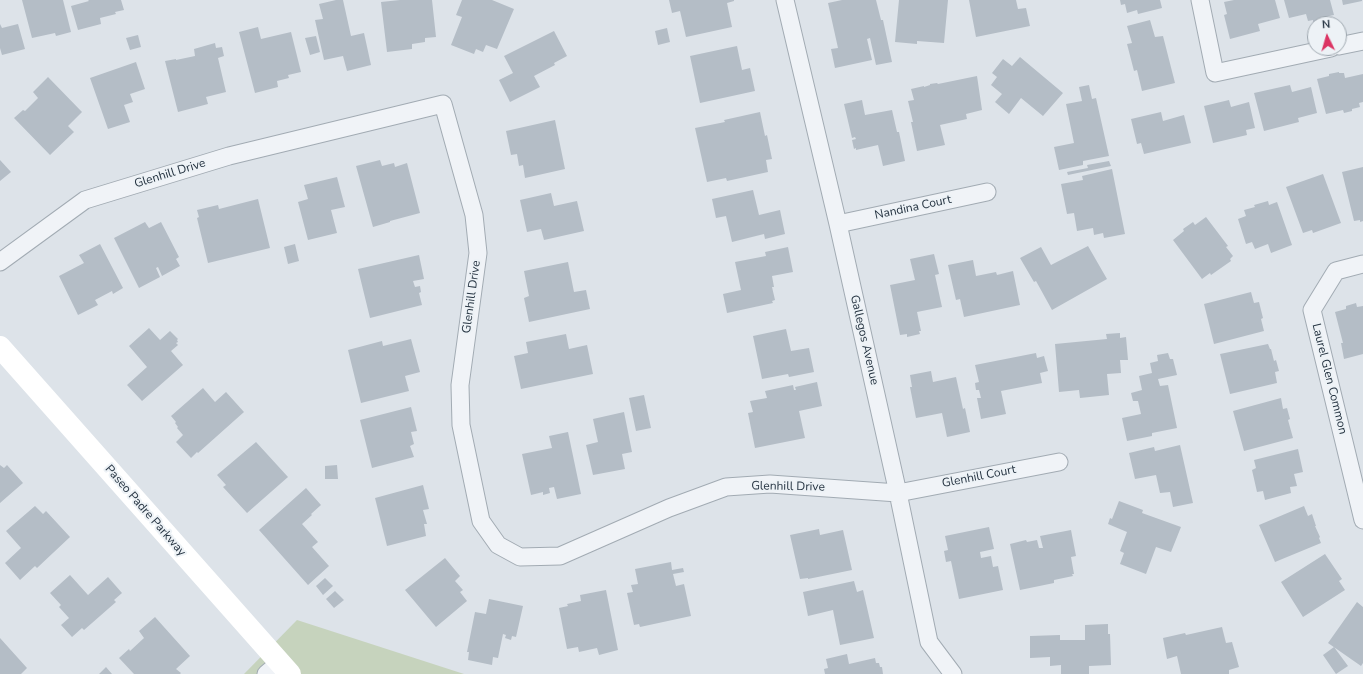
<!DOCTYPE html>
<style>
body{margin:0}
#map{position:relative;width:1363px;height:674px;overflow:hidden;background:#dde3e9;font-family:"Nunito Sans",sans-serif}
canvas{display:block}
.north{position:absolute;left:1307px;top:16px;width:40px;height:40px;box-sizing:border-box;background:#edf2f6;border:1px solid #9da6ae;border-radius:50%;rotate:355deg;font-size:11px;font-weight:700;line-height:16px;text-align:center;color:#253341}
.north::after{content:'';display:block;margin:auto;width:14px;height:18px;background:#db3463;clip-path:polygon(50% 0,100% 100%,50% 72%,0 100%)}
</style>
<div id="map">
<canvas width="1363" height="674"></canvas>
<div class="north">N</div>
</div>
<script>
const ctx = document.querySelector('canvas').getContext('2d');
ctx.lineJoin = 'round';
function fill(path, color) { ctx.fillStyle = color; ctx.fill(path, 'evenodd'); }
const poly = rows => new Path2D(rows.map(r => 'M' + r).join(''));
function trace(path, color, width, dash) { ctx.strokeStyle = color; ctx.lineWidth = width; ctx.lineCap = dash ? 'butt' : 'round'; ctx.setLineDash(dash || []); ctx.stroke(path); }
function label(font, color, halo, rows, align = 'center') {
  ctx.font = font + ' "Nunito Sans",sans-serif'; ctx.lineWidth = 4; ctx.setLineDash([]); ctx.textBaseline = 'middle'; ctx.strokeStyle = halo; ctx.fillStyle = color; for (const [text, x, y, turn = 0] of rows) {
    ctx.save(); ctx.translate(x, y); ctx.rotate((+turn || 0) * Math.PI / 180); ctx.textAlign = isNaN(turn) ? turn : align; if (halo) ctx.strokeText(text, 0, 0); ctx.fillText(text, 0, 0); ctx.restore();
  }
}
fill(poly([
 [297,620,464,674,244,674]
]), '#c6d3bd');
fill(poly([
 [22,0,63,0,71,32,56,36,55,33,32,38],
 [88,0,121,0,124,10,115,12,116,14,100,18,101,24,78,30,71,6,89,1],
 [336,0,343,0,351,36,364,33,371,65,347,71,343,56,324,60,315,20,323,19,319,4],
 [400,0,432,0,436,37,425,38,425,42,412,44,412,49,387,52,381,2],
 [462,0,492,0,514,9,497,49,486,45,483,52,476,49,474,54,451,45,462,17,456,15],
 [669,0,734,0,734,1,727,3,732,27,686,37,680,11,672,13],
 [842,0,876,0,881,20,883,20,892,62,876,65,870,38,867,39,872,60,835,68,831,49,838,48,828,3],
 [899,0,948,0,944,43,917,41,917,44,895,42],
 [969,0,1016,0,1018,9,1026,8,1030,26,976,37],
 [1120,0,1160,0,1162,8,1138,14,1137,10,1127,13,1125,4,1121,5],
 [1234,0,1275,0,1280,18,1258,24,1260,31,1230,39,1224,15,1227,14,1224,2],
 [1284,0,1330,0,1334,15,1324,17,1325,19,1313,22,1313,20,1308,21,1306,14,1289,18],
 [1342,0,1362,0,1362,1,1343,5],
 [1150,20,1155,37,1163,36,1175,83,1142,91,1137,70,1134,71,1127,44,1132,43,1127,26],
 [0,24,2,28,18,24,25,49,2,55,0,48],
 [258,27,261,39,291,32,301,72,288,75,289,78,277,81,278,87,255,93,239,32],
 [667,28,670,42,658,45,655,31],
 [554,31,567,56,554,63,555,65,534,76,540,87,510,102,499,80,513,73,504,56],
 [138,35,141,47,130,50,126,38],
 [316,36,320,52,310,55,305,38],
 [215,43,216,48,222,47,224,56,218,58,226,92,206,97,208,104,178,112,165,61,176,59,176,60,195,56,194,49],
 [737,46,742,70,750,68,755,91,700,103,690,56],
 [1020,57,1063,93,1043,116,1021,98,1009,114,995,102,1002,94,991,85,997,77,992,73,1003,59,1012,66],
 [136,62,145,89,130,94,133,102,124,105,130,122,108,129,90,78],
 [1339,72,1339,73,1344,73,1345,78,1363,74,1363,102,1359,103,1360,107,1352,109,1352,111,1344,113,1343,110,1326,114,1317,79,1329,76,1329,74],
 [977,76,982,110,966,114,967,119,940,125,945,145,917,151,911,122,913,122,908,101,914,100,911,89,924,86,924,87,930,85,930,84,937,83,938,84],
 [48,77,82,112,68,126,74,132,50,155,14,118,23,110,25,111,38,98,33,92],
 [1089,85,1092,99,1096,98,1109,156,1083,161,1083,165,1059,170,1054,147,1074,143,1066,104,1082,101,1079,87],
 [1290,85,1292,92,1311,87,1317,113,1298,118,1299,122,1264,131,1254,93],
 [862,100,865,115,892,110,897,132,899,132,905,161,883,166,878,145,856,150,856,148,854,149,852,140,856,139,855,137,852,138,844,104],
 [1229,100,1231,107,1249,102,1255,128,1246,130,1247,135,1213,143,1204,106],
 [760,112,765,136,767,135,772,159,766,160,768,172,727,181,726,178,707,182,695,128,725,122,724,120],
 [1161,112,1163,121,1184,115,1191,143,1144,154,1141,143,1137,144,1131,119],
 [555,120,565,169,525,178,523,165,519,166,517,154,511,155,506,131],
 [0,160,11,172,0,181],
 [380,160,382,166,394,163,395,167,407,163,420,213,390,221,390,222,373,227,356,166],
 [1109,161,1111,166,1068,175,1067,172,1088,168,1087,165],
 [1363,167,1363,221,1360,222,1360,220,1354,221,1342,172],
 [1112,169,1125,234,1104,238,1103,233,1094,235,1093,228,1077,231,1074,213,1067,214,1061,184,1083,180,1082,176],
 [1323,174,1341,223,1313,233,1312,230,1303,233,1286,187],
 [337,177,345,207,331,210,337,233,308,240,298,202,308,199,304,185],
 [753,190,759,215,780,210,785,234,765,239,764,234,732,242,726,216,716,218,712,199],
 [551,193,554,206,577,201,584,231,544,240,541,229,527,232,520,200],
 [258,199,270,248,208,263,197,218,199,217,197,210,218,205,219,209],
 [1268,201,1269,205,1277,202,1292,245,1271,253,1268,244,1255,249,1252,242,1246,244,1238,219,1246,216,1244,210,1255,207,1254,205],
 [1206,217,1228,246,1226,247,1233,256,1230,259,1231,261,1211,275,1210,273,1202,279,1173,240,1184,231,1183,229,1193,222,1195,225],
 [145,222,149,228,161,222,179,257,176,259,180,266,162,276,158,267,156,268,160,277,139,288,114,238],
 [100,244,123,288,113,294,112,291,95,300,98,305,78,315,59,276,84,263,79,255],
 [295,244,299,261,288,264,284,247],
 [1088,246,1107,279,1052,310,1036,281,1034,282,1020,258,1041,247,1051,265],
 [788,247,793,272,772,276,774,287,772,287,775,300,772,301,773,303,727,313,723,294,741,290,735,262,766,256,765,252],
 [934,254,939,274,935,275,942,307,917,312,921,331,919,331,920,334,907,337,907,334,900,335,890,285,915,280,910,259],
 [419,255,424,279,413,281,415,287,420,286,421,292,419,293,422,305,370,318,358,269],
 [973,260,976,276,996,272,997,275,1013,271,1020,305,964,317,960,299,956,300,948,265],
 [568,262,574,292,586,290,590,309,529,322,524,298,529,296,524,271],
 [1251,292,1254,303,1259,302,1263,318,1261,319,1264,331,1214,344,1204,304],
 [1356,303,1357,307,1363,306,1363,354,1344,359,1341,343,1343,343,1335,312,1346,309,1346,306],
 [149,328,160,340,170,331,178,339,177,340,178,342,176,343,178,345,171,351,183,365,142,401,127,385,147,367,129,346],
 [786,329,791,351,809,348,814,372,789,377,788,374,762,379,753,336],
 [1120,333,1120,338,1126,337,1128,360,1120,360,1121,373,1107,374,1109,395,1080,398,1079,390,1059,392,1055,344,1107,339,1106,334],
 [566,334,569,349,587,345,593,374,521,389,514,356,528,353,526,342],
 [411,339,420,372,405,376,409,391,361,403,348,350,382,341,383,346],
 [1268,344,1270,349,1271,349,1274,361,1276,360,1279,371,1275,372,1277,383,1230,394,1220,354],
 [1036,353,1037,358,1044,356,1048,371,1040,373,1042,383,1001,391,1006,414,981,419,977,398,981,398,979,390,976,390,975,383,979,382,975,365],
 [1168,353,1170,359,1173,359,1177,375,1158,379,1160,386,1168,385,1177,428,1152,433,1152,436,1127,441,1122,418,1141,414,1138,401,1133,401,1131,393,1142,390,1139,376,1152,373,1150,363,1158,361,1157,355],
 [931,371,933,382,956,377,963,409,965,408,970,432,947,437,942,413,916,418,910,387,912,387,910,375],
 [817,382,822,406,799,411,805,438,755,448,748,413,753,412,750,401,767,398,765,391,793,385,794,390,796,390,795,387],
 [203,388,215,402,226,392,244,412,198,453,197,452,191,458,176,442,183,435,177,428,178,427,175,423,176,422,171,416],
 [644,395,651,428,636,431,629,398],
 [1281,398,1283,409,1287,408,1290,419,1288,420,1293,438,1244,451,1233,411],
 [411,407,417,431,411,432,414,444,410,446,414,457,372,468,360,420],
 [624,412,632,452,622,454,625,469,593,475,586,445,598,442,593,419],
 [568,432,581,494,557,499,554,487,549,488,550,493,543,495,543,492,531,495,522,454,552,448,549,436],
 [256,442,288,477,247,513,223,487,226,485,217,475],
 [1180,445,1193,503,1173,507,1170,492,1160,493,1156,475,1135,479,1129,453,1154,447,1155,451],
 [1298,449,1303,472,1294,474,1297,486,1290,487,1291,493,1265,500,1263,491,1257,492,1252,470,1256,468,1254,460],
 [0,465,4,468,7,465,23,483,0,503],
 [337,465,338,479,325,479,325,466],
 [423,485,429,509,423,510,427,524,424,524,426,536,387,546,375,498],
 [306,488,321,505,311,514,312,515,302,524,318,542,312,547,329,566,308,585,259,530],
 [1119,501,1143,510,1142,513,1181,527,1171,552,1156,547,1146,574,1120,564,1124,553,1120,551,1127,532,1108,524,1110,518,1112,519],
 [35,506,43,514,46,511,70,537,37,568,35,566,20,580,5,563,21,548,6,531],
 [1304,506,1308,516,1312,514,1316,526,1315,526,1320,537,1319,538,1321,543,1275,562,1259,525],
 [989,527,994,549,980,552,981,558,991,556,993,567,998,566,1003,590,959,599,951,561,946,562,944,551,948,550,945,536],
 [819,529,820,535,843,530,852,570,808,579,808,578,800,579,790,535],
 [1071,530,1076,556,1071,557,1074,574,1072,574,1073,576,1054,580,1054,583,1020,590,1010,544,1026,540,1027,542,1037,540,1039,548,1043,548,1040,536],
 [1325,554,1342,579,1339,581,1345,590,1303,617,1281,582],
 [445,558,460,576,455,581,463,590,460,592,467,601,436,627,405,590],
 [671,562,672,570,683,568,684,572,673,574,676,586,684,584,691,616,640,627,639,624,634,625,627,593,633,592,631,585,638,584,635,569],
 [70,575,88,595,108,577,122,593,114,600,116,602,84,630,82,628,72,637,61,625,69,618,59,607,61,605,50,593],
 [325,578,333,586,323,595,316,586],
 [854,581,857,592,863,590,874,638,840,645,833,610,808,616,803,592],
 [606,590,618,650,599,655,597,648,579,652,578,647,567,649,559,608,568,606,567,604,581,601,580,595],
 [335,591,344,600,334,608,326,599],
 [489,599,523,606,516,637,512,636,511,640,505,638,506,635,503,634,498,658,493,657,492,665,468,660,469,652,467,652,475,612,486,614],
 [1357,602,1363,607,1363,663,1361,666,1328,643],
 [155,617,190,656,176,669,181,673,180,674,134,674,119,658,129,649,130,651,144,638,139,631],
 [1108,624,1108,634,1110,634,1111,665,1089,666,1089,674,1061,674,1061,665,1050,666,1050,657,1030,658,1030,636,1060,635,1060,640,1085,640,1085,625],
 [1222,627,1226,643,1232,642,1239,667,1229,670,1229,674,1181,674,1177,656,1167,659,1163,638,1185,633,1186,635],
 [0,638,27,668,21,674,0,674],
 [1334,647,1348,666,1336,674,1323,655],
 [847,654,849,664,875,658,876,663,879,663,880,667,882,667,883,674,825,674,824,669,828,668,826,659],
 [106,667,112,674,99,674]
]), '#b4bdc6');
const minor = poly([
 [785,0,838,224,898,493,929,642,953,674],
 [1200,0,1215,73,1331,48],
 [1339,46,1363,41],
 [838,224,987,192],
 [0,262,85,200,229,156,443,104,474,215,478,253,460,385,461,425,481,521,498,545,520,557,560,556,669,508,726,487,770,484,898,493,1059,462],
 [1363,264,1336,271,1312,310,1363,520],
 [266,674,279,663]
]);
trace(minor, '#a2abb3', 19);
trace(minor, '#f0f3f7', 17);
trace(poly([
 [0,347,290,674]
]), '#fff', 22);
label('12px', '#253341', '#edf2f6', [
 ["Glenhill Drive",170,174,-17],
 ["Nandina Court",913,208,-12],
 ["Glenhill Drive",472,297,-82],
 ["Gallegos Avenue",864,340,77],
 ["Laurel Glen Common",1329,379,76],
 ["Glenhill Court",979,477,-11],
 ["Glenhill Drive",788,487,1],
 ["Paseo Padre Parkway",145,511,49]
]);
</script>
